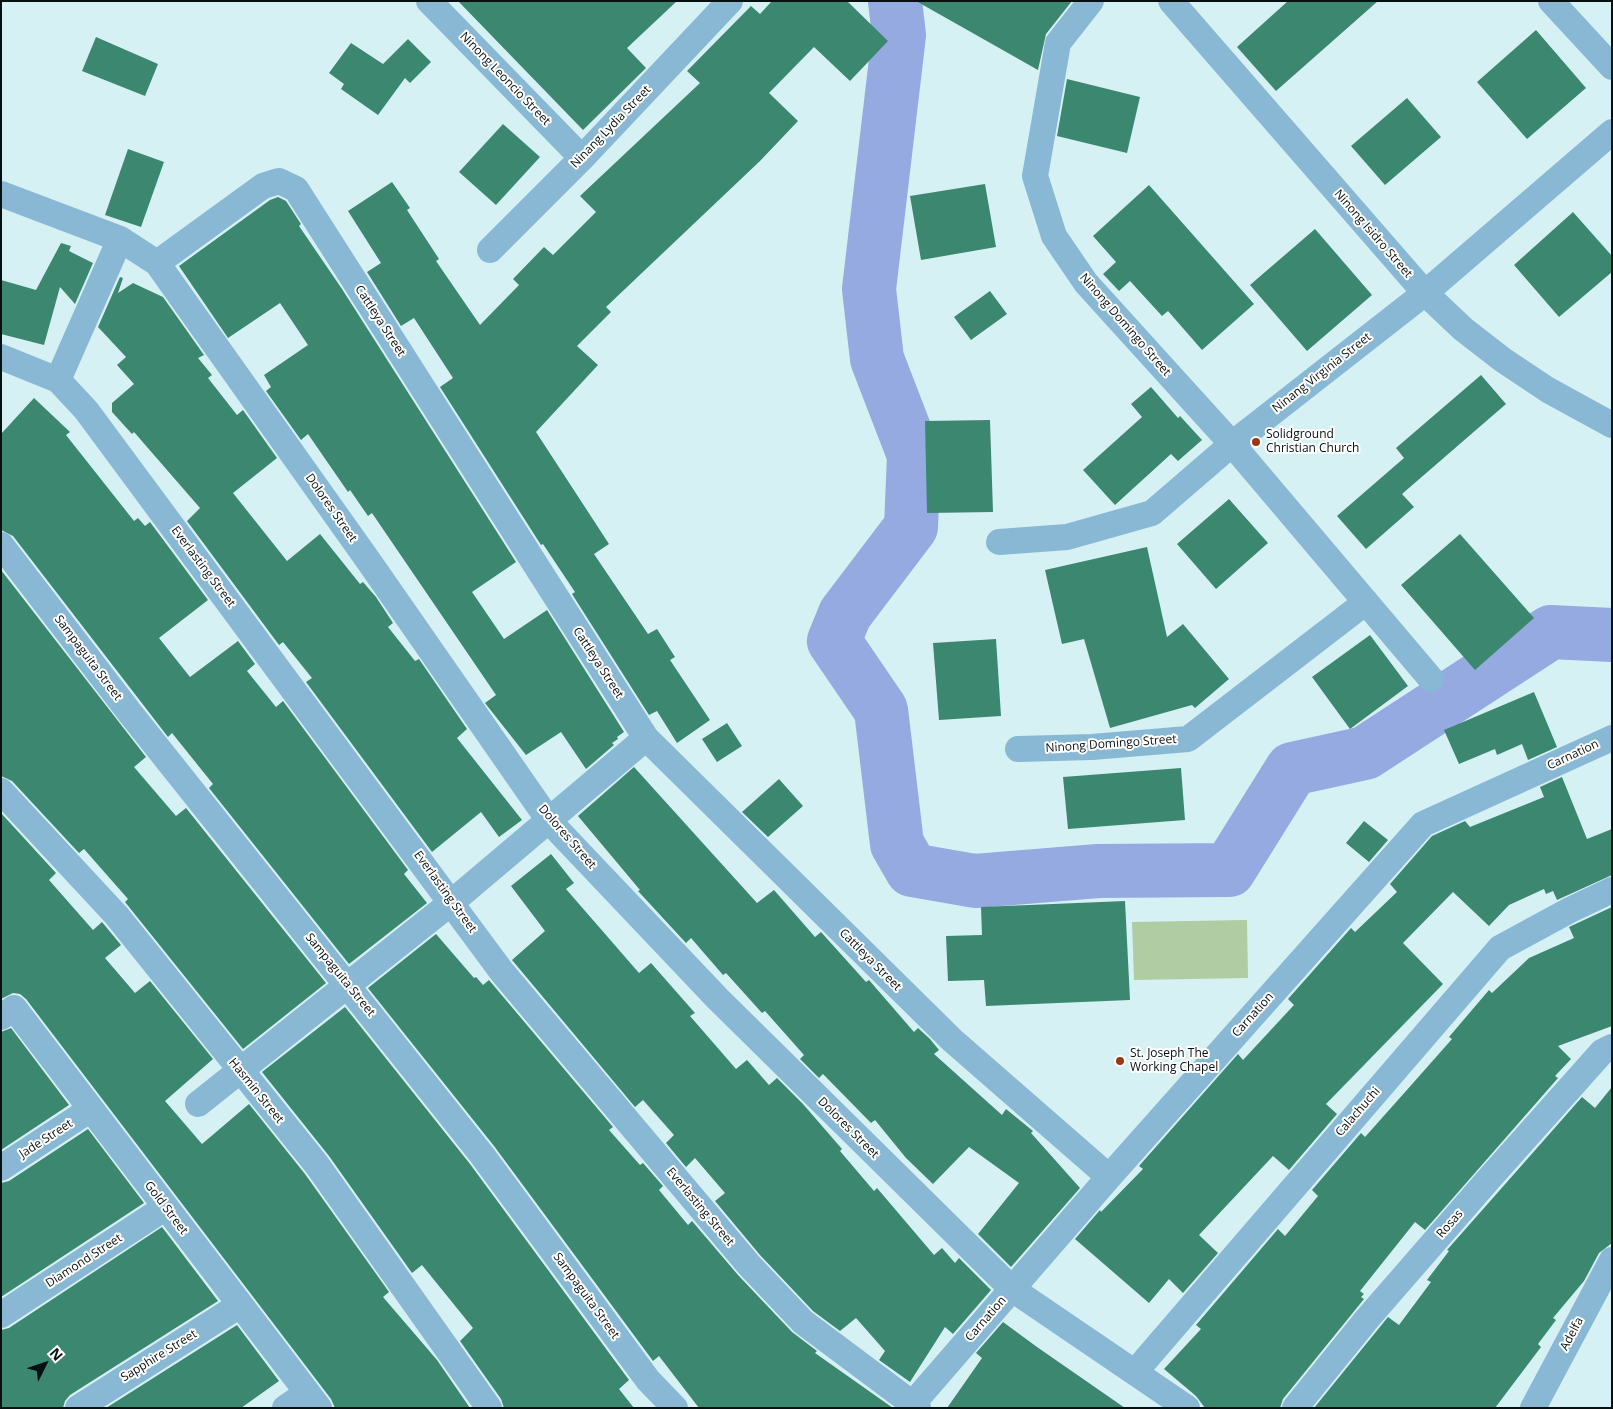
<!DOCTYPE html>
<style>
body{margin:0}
#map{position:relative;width:1613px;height:1409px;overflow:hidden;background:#d6f1f4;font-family:"Open Sans",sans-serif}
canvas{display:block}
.frame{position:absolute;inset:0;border:2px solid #071011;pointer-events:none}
.north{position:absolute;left:20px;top:1339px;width:50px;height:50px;-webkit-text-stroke:4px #fff;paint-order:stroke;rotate:49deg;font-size:14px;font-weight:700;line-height:20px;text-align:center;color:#071011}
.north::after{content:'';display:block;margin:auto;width:18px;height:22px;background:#071011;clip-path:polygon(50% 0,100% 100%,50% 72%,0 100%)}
</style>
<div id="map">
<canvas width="1613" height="1409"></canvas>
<div class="frame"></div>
<div class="north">N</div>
</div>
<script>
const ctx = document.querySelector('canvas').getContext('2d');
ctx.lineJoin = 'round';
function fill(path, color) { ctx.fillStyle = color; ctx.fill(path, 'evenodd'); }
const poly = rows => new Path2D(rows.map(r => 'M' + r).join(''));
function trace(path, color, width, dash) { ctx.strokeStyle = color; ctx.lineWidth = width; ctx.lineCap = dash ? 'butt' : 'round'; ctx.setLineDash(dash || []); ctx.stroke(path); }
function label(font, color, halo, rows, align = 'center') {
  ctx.font = font + ' "Open Sans",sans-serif'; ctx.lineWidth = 4; ctx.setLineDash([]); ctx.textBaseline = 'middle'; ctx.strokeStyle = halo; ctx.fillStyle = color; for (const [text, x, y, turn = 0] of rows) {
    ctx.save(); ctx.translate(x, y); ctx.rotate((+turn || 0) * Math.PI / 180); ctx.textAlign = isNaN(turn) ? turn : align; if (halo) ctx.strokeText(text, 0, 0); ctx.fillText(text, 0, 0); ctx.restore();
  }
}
fill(poly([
 [1247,920,1248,978,1134,980,1132,922]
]), '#afcca3');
trace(poly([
 [895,1,899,35,869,289,877,359,914,455,911,527,845,614,834,641,881,710,897,844,912,870,975,881,1098,871,1229,870,1292,769,1365,753,1551,632,1612,635]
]), '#96aae2', 54);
fill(poly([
 [458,1,677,1,627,48,646,68,583,130],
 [772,1,847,1,888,41,850,81,814,47,769,93,798,121,760,161,606,307,611,312,577,346,598,365,536,432,609,544,594,554,648,634,657,629,675,657,670,660,710,720,677,743,657,711,649,715,572,594,575,592,543,544,541,545,440,387,453,378,414,318,401,326,367,272,381,263,348,211,392,182,410,208,407,210,439,259,436,261,480,325,519,285,513,279,544,247,553,255,596,212,580,196,700,83,687,71,751,6,760,14],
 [916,1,1072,1,1046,34,1038,70],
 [1288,1,1378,1,1276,91,1237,47],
 [1536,30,1586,88,1527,139,1477,82],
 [96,37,158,64,145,96,82,71],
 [408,39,431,62,410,83,405,78,378,115,341,89,344,84,329,73,351,43,383,64],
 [1067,79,1140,97,1127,153,1057,136],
 [1407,98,1441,137,1385,185,1351,146],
 [503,124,540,157,496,205,459,172],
 [128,149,164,162,141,227,105,215],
 [985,184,996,247,921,260,910,196],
 [1149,185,1254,304,1202,350,1168,311,1162,316,1130,281,1119,291,1103,274,1116,262,1093,236],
 [278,197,286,201,301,224,299,226,342,289,516,562,472,592,504,639,547,610,624,732,617,737,618,739,612,743,614,745,586,769,561,732,526,755,485,703,496,695,372,513,368,516,350,490,348,492,308,434,301,440,266,391,271,387,264,375,308,345,280,303,228,338,179,266,270,200],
 [1573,212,1612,256,1612,272,1559,317,1514,265],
 [1315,229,1372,295,1307,351,1250,285],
 [61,243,71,246,69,251,93,263,75,304,60,287,44,345,1,334,1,280,36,290],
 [120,277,123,278,118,293,133,283,163,297,204,355,198,358,212,375,208,378,237,415,243,410,277,458,233,493,287,561,320,534,360,584,363,582,376,597,393,623,388,627,415,661,419,659,467,729,457,738,522,820,499,837,481,812,432,852,306,682,312,678,283,642,279,645,187,521,200,508,134,432,132,434,112,412,112,403,134,384,117,365,126,357,98,327],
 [990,291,1007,314,971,340,954,317],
 [1481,375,1506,404,1402,494,1414,507,1366,549,1337,516,1404,458,1396,448],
 [1151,387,1178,418,1180,416,1202,440,1178,461,1171,454,1115,505,1083,470,1142,417,1131,404],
 [34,398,70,432,66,435,134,521,138,518,145,526,150,522,208,600,159,638,190,677,238,641,255,664,247,671,276,707,283,701,408,870,404,874,427,903,349,964,209,788,213,784,172,733,168,737,13,536,1,530,1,434],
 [990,420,993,512,927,513,925,421],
 [1229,499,1268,543,1216,589,1177,544],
 [1460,534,1534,618,1475,670,1401,585],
 [1147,547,1167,637,1183,624,1229,679,1195,708,1192,705,1110,728,1084,639,1062,644,1045,570],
 [1,570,146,757,134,767,176,816,186,808,326,983,243,1049,125,902,128,899,84,849,79,853,12,781,1,776],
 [1370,635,1408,686,1350,729,1312,677],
 [996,639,1001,716,939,720,933,643],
 [1534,692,1557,747,1528,760,1522,744,1497,755,1495,749,1459,764,1444,730],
 [727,723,742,746,717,762,702,739],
 [634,767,757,903,774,890,815,937,821,932,866,982,869,980,914,1032,918,1028,930,1039,939,1050,934,1054,1002,1115,1006,1109,1033,1131,1031,1133,1080,1188,1011,1267,978,1234,1019,1183,969,1147,933,1184,906,1158,875,1120,871,1123,823,1074,819,1078,800,1059,804,1055,765,1011,762,1013,726,973,723,975,691,938,686,943,638,891,640,890,578,816],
 [1181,768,1185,820,1068,829,1063,777],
 [1562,777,1587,839,1612,829,1612,875,1557,900,1553,891,1546,894,1544,889,1509,905,1489,926,1453,892,1403,943,1443,984,1326,1104,1337,1114,1289,1170,1273,1156,1199,1235,1218,1253,1183,1293,1169,1279,1149,1303,1075,1239,1100,1210,1101,1212,1143,1169,1139,1166,1238,1054,1243,1060,1294,1005,1288,999,1351,928,1355,932,1397,892,1390,884,1432,836,1465,821,1470,827,1544,797,1540,787],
 [779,779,803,806,768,837,742,812],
 [1,813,56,873,49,880,93,930,102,922,121,945,105,958,135,993,150,981,213,1059,165,1101,202,1144,249,1104,305,1174,389,1292,383,1297,437,1360,470,1408,335,1408,331,1399,26,999,20,994,13,993,1,999],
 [1364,821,1388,840,1369,862,1346,843],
 [551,854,574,883,566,889,639,973,651,963,695,1013,690,1016,736,1069,747,1060,769,1085,777,1078,803,1104,842,1149,840,1151,874,1191,877,1188,934,1255,942,1248,955,1263,959,1258,991,1290,953,1334,945,1327,910,1382,879,1360,885,1351,856,1318,840,1331,813,1311,760,1255,715,1201,725,1193,695,1158,686,1167,666,1143,674,1135,643,1100,635,1107,512,960,545,931,511,886],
 [1125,901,1130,1000,986,1006,984,980,948,981,946,936,982,935,981,907],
 [1612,907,1612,1026,1558,1046,1571,1059,1555,1076,1558,1078,1425,1230,1415,1222,1360,1291,1364,1294,1361,1297,1364,1299,1283,1399,1280,1408,1205,1408,1196,1396,1164,1369,1201,1329,1196,1325,1278,1229,1285,1236,1318,1196,1312,1190,1361,1133,1365,1137,1406,1091,1452,1039,1449,1037,1489,990,1492,993,1529,958,1574,938,1569,927],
 [436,934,474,978,476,977,483,985,489,980,613,1127,609,1130,640,1165,643,1163,663,1186,659,1190,688,1225,692,1221,738,1275,792,1332,817,1351,815,1353,893,1408,699,1408,659,1356,653,1361,494,1146,368,988],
 [345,1007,470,1164,629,1380,619,1389,634,1408,504,1408,501,1399,460,1341,473,1328,422,1265,412,1273,329,1156,262,1072],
 [11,1028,69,1105,1,1150,1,1032],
 [1612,1087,1612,1243,1599,1253,1584,1281,1553,1318,1556,1320,1538,1344,1541,1347,1495,1408,1314,1408,1388,1317,1399,1325,1431,1282,1427,1280,1449,1251,1447,1250,1582,1097,1595,1108],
 [88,1129,144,1203,1,1297,1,1183,9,1181],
 [162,1227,218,1301,70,1395,65,1401,63,1408,1,1408,1,1330,9,1328],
 [1003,1322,1037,1347,1125,1408,947,1408,982,1358,976,1353],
 [237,1325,279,1381,241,1408,106,1408]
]), '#3c8770');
trace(poly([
 [429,1,582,158],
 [1091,1,1058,43,1035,176,1054,236,1086,283,1232,444,1431,679],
 [1171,1,1425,293,1463,329,1503,360,1548,390,1612,425],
 [1551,1,1612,67],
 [1,194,120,239,157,263,370,563,550,822,717,998,1012,1289,1187,1408],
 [490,250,582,158,730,1],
 [157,263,263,186,279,181,296,189,646,738,952,1040,1109,1177],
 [1,357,58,380,86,410,502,972,749,1265,803,1322,918,1408],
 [58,380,120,239],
 [999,542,1067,537,1152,513,1232,444,1425,293,1612,132],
 [1,545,130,713,482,1155,648,1380,675,1408],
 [1018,749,1092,747,1188,739,1366,602],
 [1,791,117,916,317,1165,489,1408],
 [1,1017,14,1008,319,1408],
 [198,1104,452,902,646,738],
 [1,1168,91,1109],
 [1,1315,166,1207],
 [1135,1372,1500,948,1570,910,1612,890],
 [78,1408,240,1305],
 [285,1408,307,1393],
 [909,1408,1109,1177,1423,824,1612,738],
 [1295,1408,1367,1319,1487,1181,1602,1052,1612,1047],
 [1533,1408,1612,1260]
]), '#89b8d5', 26);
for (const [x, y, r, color] of [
 [1256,442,5,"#9d3611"],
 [1120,1061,5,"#9d3611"]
]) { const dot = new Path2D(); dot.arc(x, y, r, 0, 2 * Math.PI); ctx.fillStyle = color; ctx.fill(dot); trace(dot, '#fff', 2); }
label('12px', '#071011', '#fff', [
 ["Ninong Leoncio Street",505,79,46],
 ["Ninang Lydia Street",611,127,-46],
 ["Ninong Isidro Street",1373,234,49],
 ["Cattleya Street",380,321,57],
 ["Ninong Domingo Street",1125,325,49],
 ["Ninang Virginia Street",1322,373,-38],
 ["Dolores Street",331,508,55],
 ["Everlasting Street",203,567,53],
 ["Sampaguita Street",88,658,53],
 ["Cattleya Street",598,663,57],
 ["Ninong Domingo Street",1111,744,-4],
 ["Carnation",1573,755,-25],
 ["Dolores Street",567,837,49],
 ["Everlasting Street",445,892,54],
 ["Cattleya Street",870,960,45],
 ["Sampaguita Street",340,975,51],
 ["Carnation",1253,1015,-48],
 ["Hasmin Street",256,1091,51],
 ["Calachuchi",1358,1112,-49],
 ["Dolores Street",848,1128,45],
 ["Jade Street",46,1139,-33],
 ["Everlasting Street",700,1207,50],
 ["Gold Street",166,1208,53],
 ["Rosas",1450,1224,-49],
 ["Diamond Street",84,1261,-33],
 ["Sampaguita Street",586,1296,54],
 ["Carnation",986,1319,-49],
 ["Adelfa",1572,1334,-62],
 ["Sapphire Street",159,1356,-32]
]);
label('12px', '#071011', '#fff', [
 ["Solidground",1266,435],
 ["Christian Church",1266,449],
 ["St. Joseph The",1130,1054],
 ["Working Chapel",1130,1068]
], 'left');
</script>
